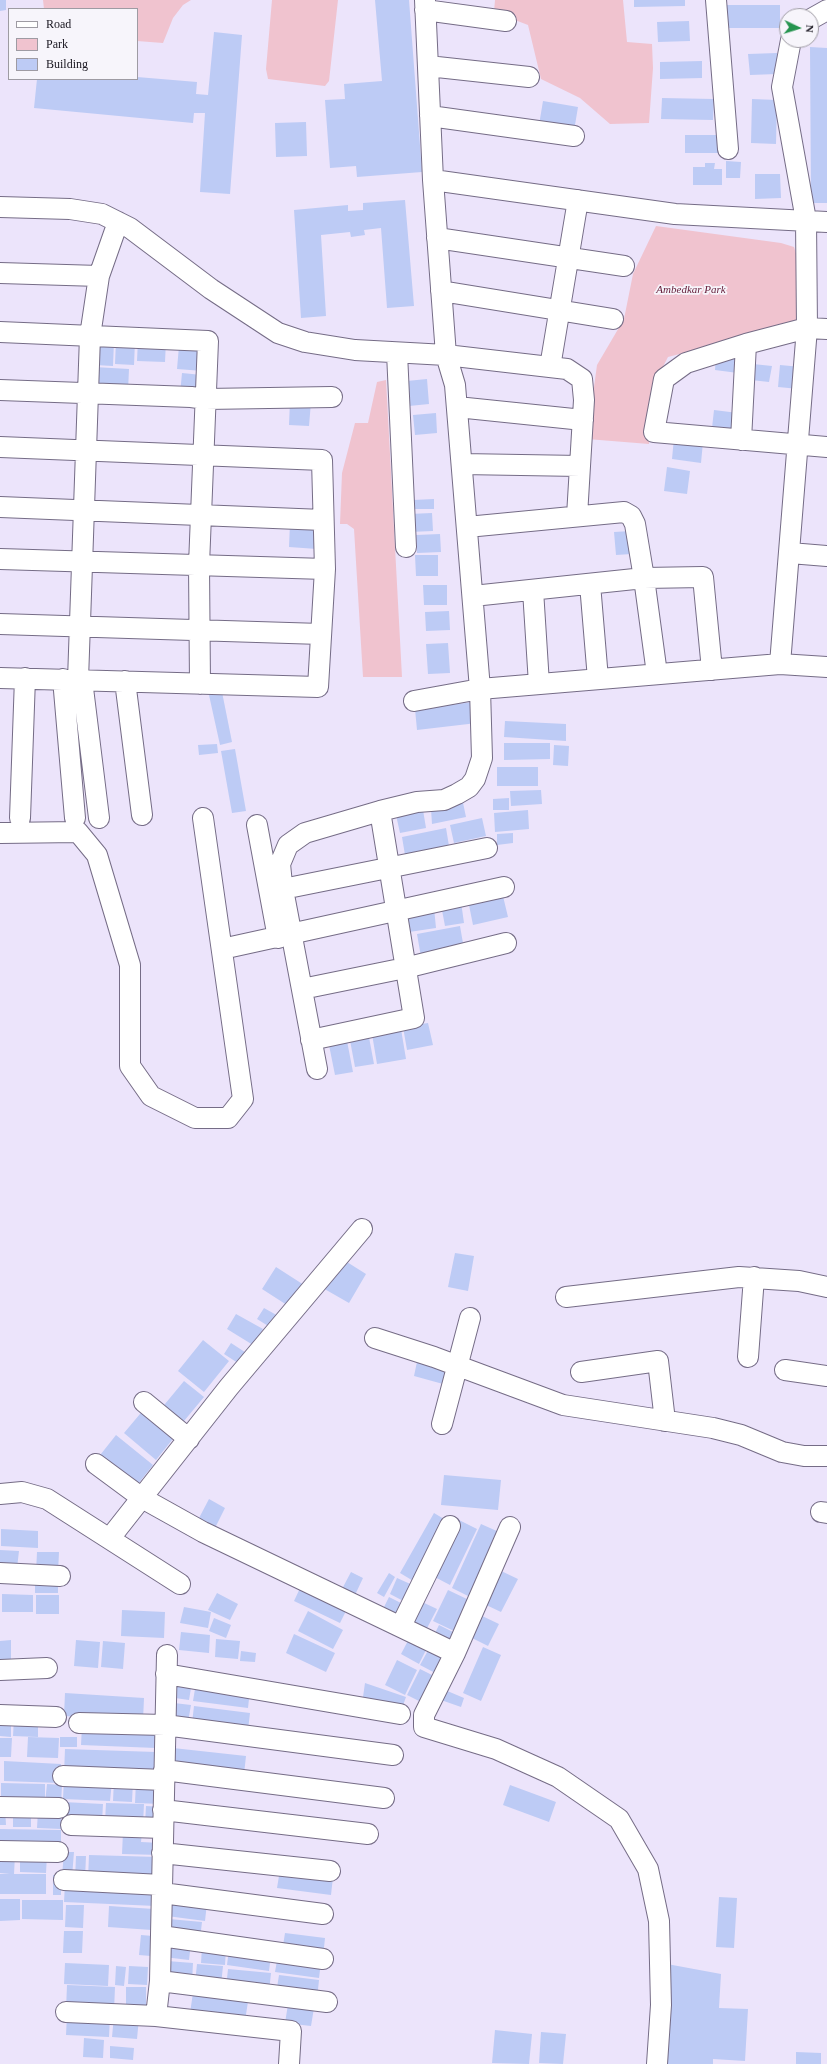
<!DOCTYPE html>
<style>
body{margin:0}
#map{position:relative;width:827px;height:2064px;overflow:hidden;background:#ece4fb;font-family:"Times New Roman",serif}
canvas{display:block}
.legend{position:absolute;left:8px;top:8px;width:130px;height:72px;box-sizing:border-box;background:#f7f5fb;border:1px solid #9e9ba3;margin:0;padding:5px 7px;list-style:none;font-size:12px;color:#18151f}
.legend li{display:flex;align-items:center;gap:8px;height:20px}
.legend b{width:20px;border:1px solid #9e9ba3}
.north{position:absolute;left:779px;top:8px;width:40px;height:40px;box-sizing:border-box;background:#f7f5fb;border:1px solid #9e9ba3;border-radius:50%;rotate:94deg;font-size:11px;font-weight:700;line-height:16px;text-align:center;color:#18151f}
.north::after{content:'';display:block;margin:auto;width:14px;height:18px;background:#25944e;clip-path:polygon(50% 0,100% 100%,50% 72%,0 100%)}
</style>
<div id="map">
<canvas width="827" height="2064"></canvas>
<ul class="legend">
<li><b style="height:5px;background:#fff"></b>Road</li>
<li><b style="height:11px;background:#f0c3cf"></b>Park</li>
<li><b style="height:11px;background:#bdcbf5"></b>Building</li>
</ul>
<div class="north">N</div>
</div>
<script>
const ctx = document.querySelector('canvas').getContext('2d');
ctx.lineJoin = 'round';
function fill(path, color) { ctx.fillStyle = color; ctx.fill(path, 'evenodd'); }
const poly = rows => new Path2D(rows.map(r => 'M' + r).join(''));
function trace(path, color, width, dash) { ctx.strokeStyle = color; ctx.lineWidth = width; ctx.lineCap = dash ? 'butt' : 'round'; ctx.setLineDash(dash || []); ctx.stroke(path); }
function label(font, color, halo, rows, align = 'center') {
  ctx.font = font + ' "Times New Roman",serif'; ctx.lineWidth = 3.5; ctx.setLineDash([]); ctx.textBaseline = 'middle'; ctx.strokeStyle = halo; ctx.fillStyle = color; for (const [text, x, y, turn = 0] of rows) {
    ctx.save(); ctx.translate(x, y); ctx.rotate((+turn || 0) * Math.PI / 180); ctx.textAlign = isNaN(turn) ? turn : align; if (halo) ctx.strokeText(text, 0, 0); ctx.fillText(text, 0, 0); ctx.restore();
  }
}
fill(poly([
 [43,0,191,0,183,5,173,18,163,43,137,41,137,9,44,9],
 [272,0,338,0,329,81,325,86,268,79,266,69],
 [495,0,623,0,627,42,652,44,653,68,649,123,610,124,580,98,541,79,528,25,494,12],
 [656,226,781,243,794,247,803,275,800,317,791,325,668,357,653,386,649,444,587,439,597,365,624,319,633,274],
 [386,380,402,677,363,677,354,529,347,524,340,524,342,473,355,423,368,423,377,382]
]), '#f0c3cf');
fill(poly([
 [0,0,6,0,6,10,0,11],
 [375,0,409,0,422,172,357,177,356,166,330,168,325,100,345,99,344,84,382,81],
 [634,0,685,0,685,6,634,7],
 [727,5,780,5,780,28,727,28],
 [689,21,690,41,658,42,657,22],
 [214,32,242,35,230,194,200,192,205,113,194,113,193,123,34,108,37,79,137,79,137,77,197,82,196,94,208,95],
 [810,47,827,48,827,203,811,203],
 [777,53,777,74,750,75,748,54],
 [702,61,702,78,660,79,660,62],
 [662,98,714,99,713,120,661,119],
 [752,99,777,100,776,144,751,143],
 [543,101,578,107,574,131,539,125],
 [306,122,307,156,276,157,275,123],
 [685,135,718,135,718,153,685,153],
 [726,161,741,162,740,178,726,178],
 [705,163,715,163,714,169,722,169,722,185,693,185,693,167,705,167],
 [755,174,780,174,781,198,755,199],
 [405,200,414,306,387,308,381,228,364,230,365,235,351,237,350,232,321,235,326,316,301,318,294,210,348,205,348,211,363,210,363,203],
 [116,340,135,341,134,365,115,364],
 [138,340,166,341,165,362,137,361],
 [96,341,114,341,113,366,95,365],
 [179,346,204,347,203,371,177,369],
 [716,355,736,356,738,373,715,370],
 [753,364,772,366,769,382,751,380],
 [780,365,801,367,799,389,778,387],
 [94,367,129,369,128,391,93,390],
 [182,373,202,375,200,396,180,394],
 [427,379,429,404,409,406,407,381],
 [290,401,311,402,309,426,289,425],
 [714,410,738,413,735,431,712,428],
 [436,413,437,433,415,435,413,415],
 [674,438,703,442,701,463,672,459],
 [667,467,690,471,687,494,664,491],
 [434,499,434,509,414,509,413,500],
 [432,513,433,531,409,532,409,514],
 [290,523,318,525,317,549,289,547],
 [631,531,632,554,616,555,614,532],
 [440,534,441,552,417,553,416,535],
 [415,555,438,555,438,576,416,576],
 [423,585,447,585,447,605,424,605],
 [449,611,450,630,426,631,425,612],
 [448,643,450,673,428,674,426,644],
 [222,692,232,742,220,745,209,695],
 [474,702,477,723,417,730,415,709],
 [505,721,566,724,566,741,504,737],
 [504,743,550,743,550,759,504,760],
 [217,744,218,753,199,755,198,745],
 [554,745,569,746,568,766,553,765],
 [235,749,246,811,232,813,221,751],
 [497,767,538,767,538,786,497,786],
 [541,790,542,804,511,806,510,791],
 [462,798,466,817,432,824,431,809],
 [509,798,509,810,493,810,493,799],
 [423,810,426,828,400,833,396,815],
 [528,810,529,829,495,832,494,813],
 [482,818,486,836,454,843,450,825],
 [446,828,450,852,406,861,402,837],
 [513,833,513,843,497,845,497,834],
 [502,892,508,917,473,925,468,900],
 [461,902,464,923,445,926,441,905],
 [434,908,436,928,409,932,406,912],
 [460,926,464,949,421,957,417,934],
 [428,1023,433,1045,407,1050,403,1027],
 [401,1029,406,1059,377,1064,372,1034],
 [368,1032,374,1064,355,1067,349,1035],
 [328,1040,347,1041,353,1072,335,1075],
 [455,1253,474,1256,468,1291,448,1287],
 [339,1257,366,1274,349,1303,321,1287],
 [276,1267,304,1285,290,1307,262,1289],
 [264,1308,280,1317,273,1329,257,1319],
 [236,1314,263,1329,253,1345,227,1329],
 [203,1340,229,1361,204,1392,178,1371],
 [231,1343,251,1356,244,1367,224,1354],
 [418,1357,448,1365,443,1384,414,1376],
 [184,1381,204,1397,179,1427,160,1410],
 [145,1408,176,1435,156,1460,124,1433],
 [116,1435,153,1465,134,1489,97,1459],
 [444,1475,501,1480,498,1510,441,1505],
 [209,1499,225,1508,215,1528,198,1520],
 [434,1513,449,1522,415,1582,400,1573],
 [457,1519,477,1529,450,1585,429,1574],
 [481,1524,499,1532,470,1597,452,1588],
 [1,1529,38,1531,38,1548,1,1546],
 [0,1550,19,1551,17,1568,0,1567],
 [37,1552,59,1552,58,1573,36,1573],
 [499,1570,518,1579,501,1612,482,1603],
 [351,1572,363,1578,355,1595,342,1589],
 [389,1573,395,1577,384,1597,377,1593],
 [35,1577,58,1578,58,1593,35,1593],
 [397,1578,417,1587,409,1604,390,1594],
 [302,1584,348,1607,340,1623,294,1601],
 [448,1590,469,1600,454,1631,433,1621],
 [217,1593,238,1604,230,1620,208,1610],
 [2,1594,33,1595,33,1612,2,1612],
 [36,1595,59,1595,59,1614,36,1614],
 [389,1597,407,1606,401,1618,383,1609],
 [420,1601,437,1609,424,1634,408,1626],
 [184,1607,211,1612,208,1628,180,1623],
 [122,1610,165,1612,164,1638,121,1636],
 [308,1611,343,1630,333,1649,298,1631],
 [478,1614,499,1624,488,1646,468,1636],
 [214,1618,231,1625,226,1638,209,1631],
 [439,1625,457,1634,452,1644,434,1635],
 [181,1632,210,1635,209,1653,179,1650],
 [294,1634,335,1653,326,1672,286,1653],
 [411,1635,429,1644,419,1664,401,1654],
 [216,1639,240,1641,238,1659,215,1657],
 [11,1640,11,1663,0,1663,0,1641],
 [76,1640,100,1642,98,1668,74,1666],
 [103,1641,125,1643,123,1669,101,1667],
 [431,1645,449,1655,439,1675,420,1665],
 [483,1647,501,1655,481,1701,463,1693],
 [241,1651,256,1653,255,1662,240,1661],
 [397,1660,417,1670,405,1695,385,1685],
 [420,1669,438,1678,425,1704,407,1695],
 [178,1680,192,1682,189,1700,175,1698],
 [196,1683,250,1690,248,1708,193,1701],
 [365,1683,406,1697,401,1711,362,1704],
 [445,1690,464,1698,461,1707,441,1700],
 [65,1693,144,1698,143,1721,64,1716],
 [174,1703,191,1705,188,1722,172,1719],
 [194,1706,250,1713,248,1730,192,1723],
 [14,1718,38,1719,38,1737,13,1736],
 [0,1726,11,1726,11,1737,0,1736],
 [82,1726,157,1729,156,1748,81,1745],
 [28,1737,59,1738,58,1758,27,1757],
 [60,1737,77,1737,77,1747,60,1747],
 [0,1738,12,1738,11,1757,0,1757],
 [173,1748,246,1756,244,1774,171,1766],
 [65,1749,156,1752,155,1778,64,1774],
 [4,1761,61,1764,60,1783,4,1781],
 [64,1778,112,1781,110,1801,63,1799],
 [114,1780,133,1781,132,1802,113,1801],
 [136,1781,163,1782,162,1804,135,1803],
 [1,1783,45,1784,45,1803,1,1802],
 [47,1784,62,1785,61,1804,45,1803],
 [510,1785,556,1802,549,1822,503,1805],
 [63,1802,103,1804,102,1822,62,1820],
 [106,1803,144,1804,143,1824,105,1822],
 [146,1806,162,1807,161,1825,145,1824],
 [0,1808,5,1808,6,1825,0,1825],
 [13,1809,31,1810,31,1827,13,1827],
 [38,1811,61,1811,61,1829,37,1828],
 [0,1829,61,1830,61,1849,0,1847],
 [123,1832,142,1833,141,1842,161,1843,160,1855,122,1854],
 [64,1852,74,1852,72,1877,62,1876],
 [0,1854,15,1855,14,1874,46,1874,46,1894,0,1894,0,1874,10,1874,0,1873],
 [20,1854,47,1855,46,1873,20,1872],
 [89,1855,158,1857,157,1881,88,1879],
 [76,1856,86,1856,85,1879,75,1879],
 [280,1870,333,1877,331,1895,277,1888],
 [53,1875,61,1876,61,1895,53,1895],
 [65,1883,156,1886,156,1906,64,1902],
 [719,1897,737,1898,734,1948,716,1947],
 [0,1899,20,1899,20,1920,0,1921],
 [169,1899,207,1903,205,1921,167,1916],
 [22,1900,63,1900,63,1920,22,1919],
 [66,1905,84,1905,83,1928,65,1927],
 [109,1906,154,1909,152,1930,108,1927],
 [169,1919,202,1922,200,1939,168,1936],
 [64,1931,83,1931,82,1953,63,1953],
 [285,1933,325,1938,323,1957,282,1952],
 [141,1935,153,1936,151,1956,139,1955],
 [166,1940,191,1943,189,1960,164,1957],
 [202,1947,226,1949,225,1965,201,1963],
 [229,1949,271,1955,269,1971,227,1965],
 [278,1955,321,1962,319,1978,275,1972],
 [167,1961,193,1963,192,1982,166,1980],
 [65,1963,109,1965,108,1986,64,1984],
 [197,1964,223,1966,221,1985,195,1983],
 [667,1964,721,1974,719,2008,748,2009,745,2061,713,2059,713,2064,661,2064],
 [116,1966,126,1967,124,1986,115,1985],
 [129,1966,148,1967,147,1985,128,1984],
 [228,1969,271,1973,269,1992,226,1988],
 [279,1975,319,1980,317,1999,276,1994],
 [67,1985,115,1987,114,2011,66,2010],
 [194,1986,249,1995,245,2021,190,2013],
 [126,1987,146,1987,146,2008,126,2008],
 [289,1998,315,2002,311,2026,285,2023],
 [67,2015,110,2017,109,2037,66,2035],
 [114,2016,139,2018,137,2039,112,2037],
 [495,2030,532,2034,529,2064,492,2063],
 [541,2032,566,2034,563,2064,539,2063],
 [84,2038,104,2040,103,2058,83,2057],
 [110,2046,134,2048,133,2060,110,2058],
 [796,2052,821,2053,821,2064,796,2064]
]), '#bdcbf5');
const minor = poly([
 [716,0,728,149],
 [425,10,506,21],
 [811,19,827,10],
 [428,66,529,77],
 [430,116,574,136],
 [433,180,675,214,827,222],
 [0,207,70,209,102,214,130,228,211,289,278,333,305,342,355,350,446,355,433,180,425,0],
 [437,238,624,266],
 [0,273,99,276],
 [441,291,613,319],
 [0,332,208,341,199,565,200,684],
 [746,344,686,363,664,379,654,432,827,447],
 [397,353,406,547],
 [550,367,578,200],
 [0,390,191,397,206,399,332,397],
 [457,407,583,420],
 [741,440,746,344,807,328,827,329],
 [0,447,322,460,325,569,318,687,0,678],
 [462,464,580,466,577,516],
 [0,507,323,520],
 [467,527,624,512,631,516,635,524,644,578,657,674],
 [790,553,827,556],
 [0,559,325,569],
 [590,584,598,679],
 [533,590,539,684],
 [473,596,644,578,703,577,712,670],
 [0,624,321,634],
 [780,664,807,328,806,220,782,87,791,40],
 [63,679,75,818],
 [78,680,90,336,99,276,118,222],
 [82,680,99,818],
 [125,681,142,815],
 [414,701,480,689,780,664,827,667],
 [20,818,25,678],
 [257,825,278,938],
 [0,833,78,832,97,855,130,965,130,1066,151,1096,195,1118,228,1118,243,1099,203,818],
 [283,889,487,848],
 [222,949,504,887],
 [302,989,405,968,506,943],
 [311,1040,414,1018,380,811],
 [317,1069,282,884,280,864,288,845,305,833,380,811,417,802,444,800,457,794,469,787,475,779,482,758,480,689,455,385,446,355,567,369,582,379,584,400,580,466],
 [566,1297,739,1277,799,1281,827,1287],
 [375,1338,434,1357,563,1405,713,1428,741,1435,782,1452,804,1456,827,1456],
 [748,1357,754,1277],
 [785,1370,827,1376],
 [581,1372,658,1361,665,1421],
 [144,1402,189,1439],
 [442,1424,470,1318],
 [96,1464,142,1498,203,1532,455,1653,424,1715,424,1727,496,1749,558,1777,619,1819,648,1869,659,1921,661,2005,657,2064],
 [0,1494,22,1492,47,1499,180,1584],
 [821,1512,827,1513],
 [110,1538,229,1387,362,1229],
 [0,1573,60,1576],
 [401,1626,450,1526],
 [455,1653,510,1527],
 [0,1670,47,1668],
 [166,1674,400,1714],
 [0,1715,56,1717],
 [79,1723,165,1725,393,1755],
 [164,1770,384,1798],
 [63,1776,164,1780],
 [0,1807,59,1808],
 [163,1810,368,1834],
 [71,1825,163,1828],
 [0,1851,58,1852],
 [162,1853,330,1871],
 [64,1880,162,1885],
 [162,1893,323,1914],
 [161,1936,323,1959],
 [160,1981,327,2002],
 [66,2012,156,2016,291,2031,289,2064],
 [156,2016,160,1981,167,1655]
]);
trace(minor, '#756c86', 22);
trace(minor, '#fff', 20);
label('italic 11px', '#631b37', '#f7f5fb', [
 ["Ambedkar Park",691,290]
]);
</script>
